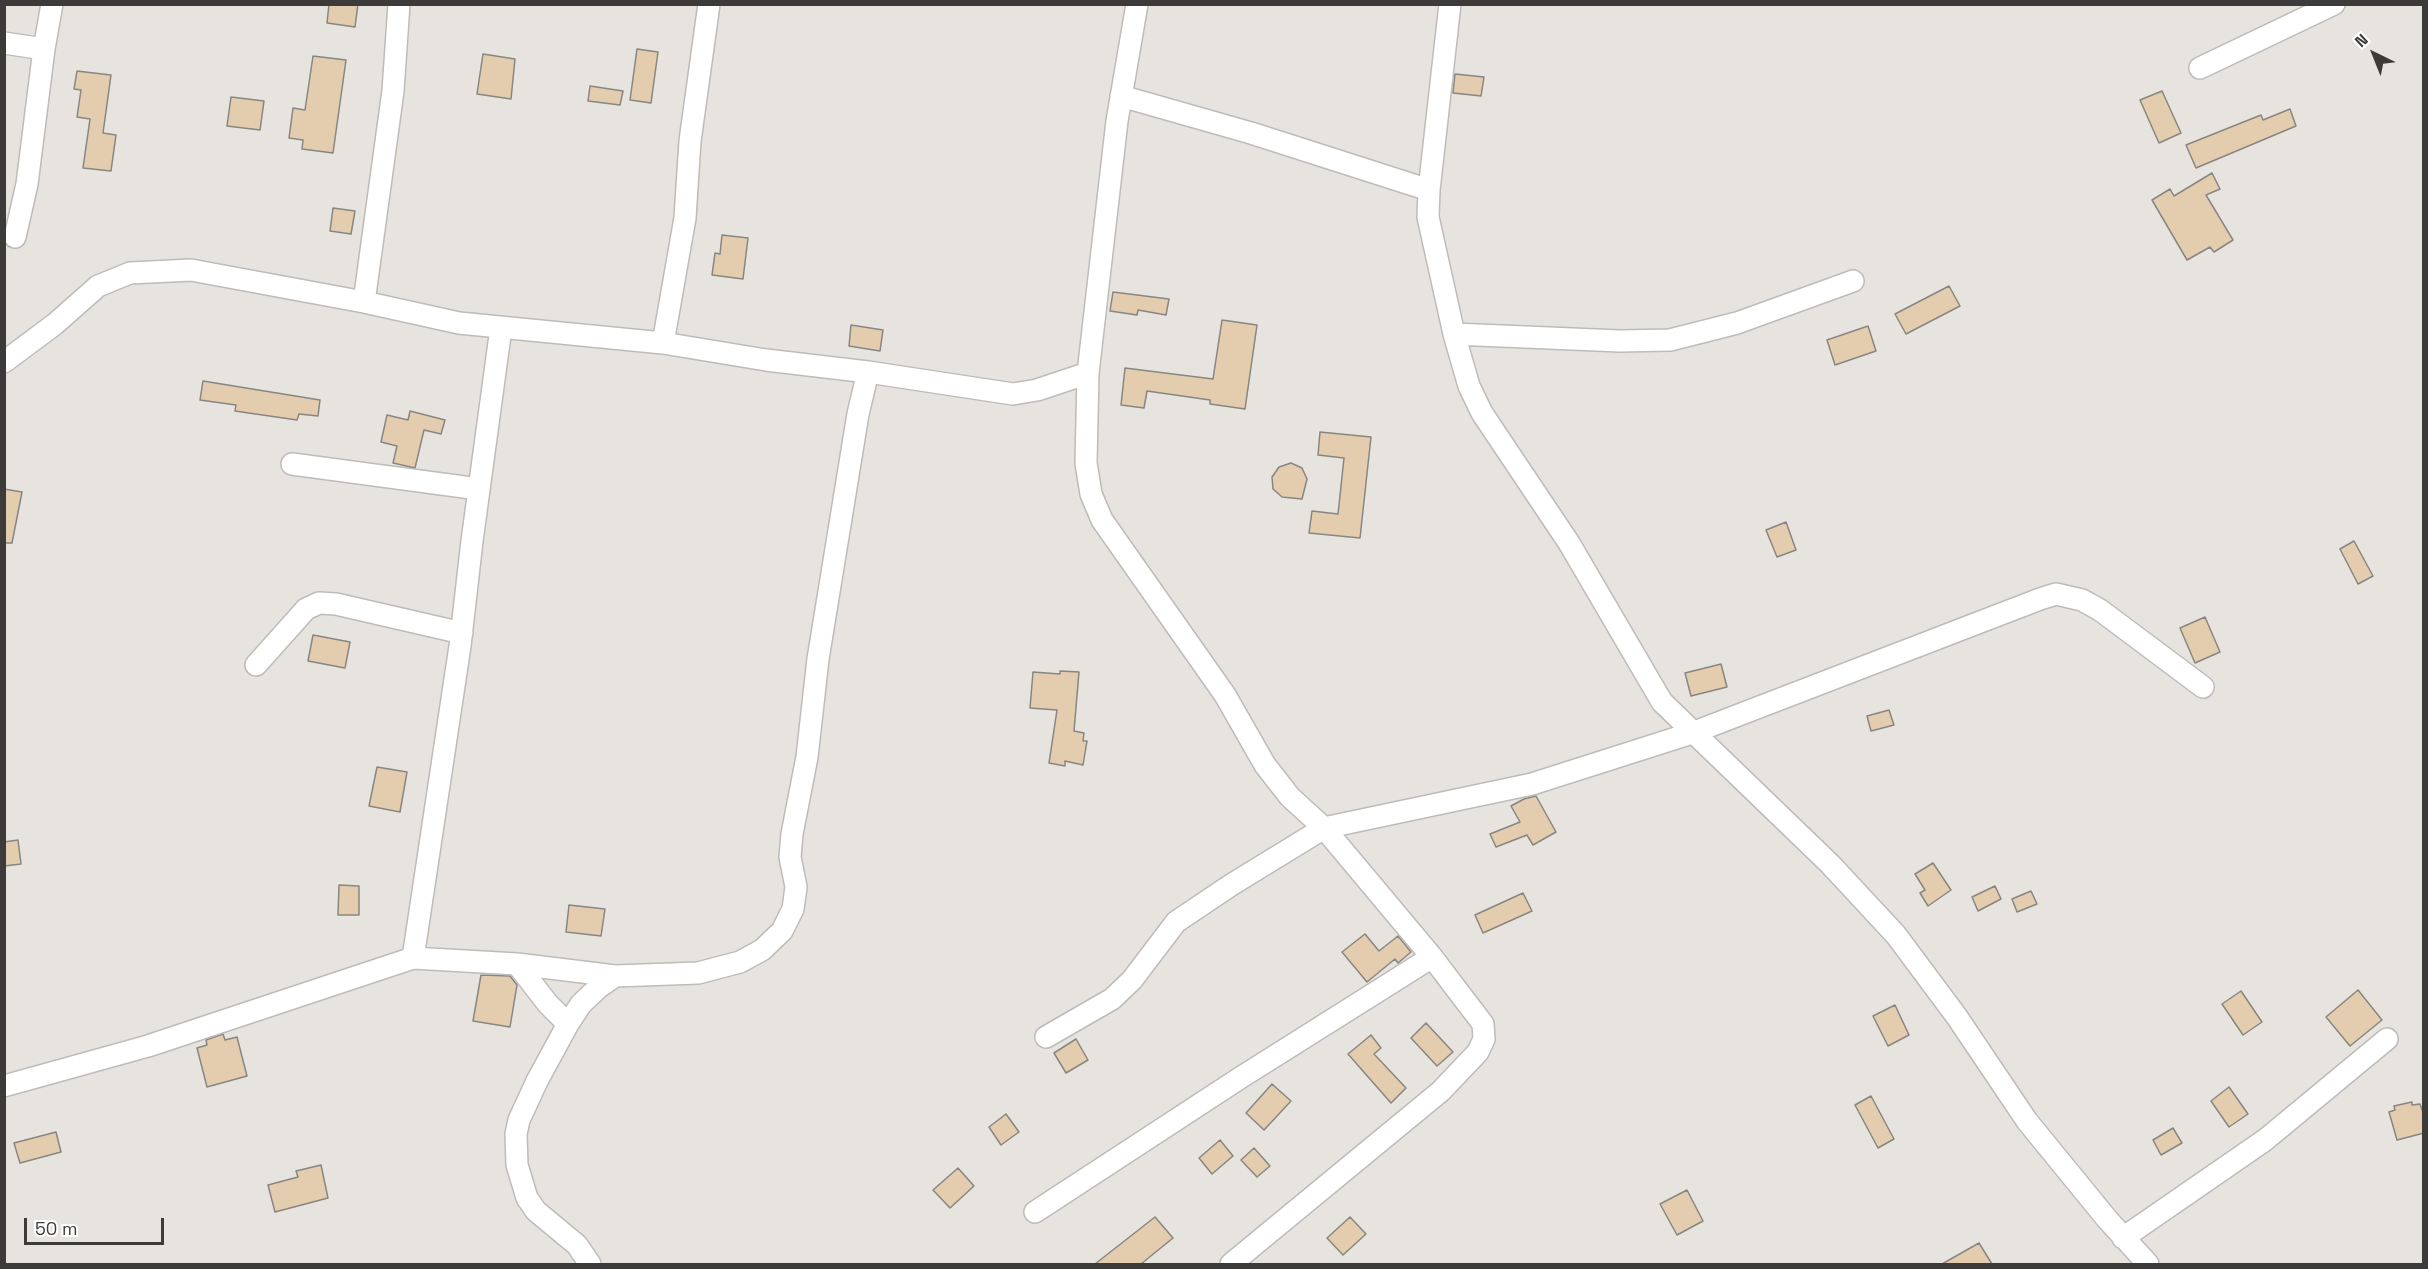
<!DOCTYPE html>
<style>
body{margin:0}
#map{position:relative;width:2428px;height:1269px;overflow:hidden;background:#e7e4e0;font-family:"Space Grotesk",sans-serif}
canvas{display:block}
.frame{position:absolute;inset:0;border:6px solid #3c3b3a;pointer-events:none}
.north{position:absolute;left:2344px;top:24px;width:60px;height:60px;-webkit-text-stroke:4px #fff;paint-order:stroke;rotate:317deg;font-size:16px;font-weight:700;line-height:24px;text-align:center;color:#3c3b3a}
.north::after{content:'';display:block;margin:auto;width:21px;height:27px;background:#3c3b3a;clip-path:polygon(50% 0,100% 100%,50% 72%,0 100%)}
.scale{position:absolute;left:24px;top:1218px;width:140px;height:27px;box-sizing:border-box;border:3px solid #3c3b3a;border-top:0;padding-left:8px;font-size:18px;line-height:21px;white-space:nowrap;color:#3c3b3a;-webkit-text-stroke:4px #fff;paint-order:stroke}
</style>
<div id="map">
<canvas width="2428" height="1269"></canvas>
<div class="frame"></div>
<div class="north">N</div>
<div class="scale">50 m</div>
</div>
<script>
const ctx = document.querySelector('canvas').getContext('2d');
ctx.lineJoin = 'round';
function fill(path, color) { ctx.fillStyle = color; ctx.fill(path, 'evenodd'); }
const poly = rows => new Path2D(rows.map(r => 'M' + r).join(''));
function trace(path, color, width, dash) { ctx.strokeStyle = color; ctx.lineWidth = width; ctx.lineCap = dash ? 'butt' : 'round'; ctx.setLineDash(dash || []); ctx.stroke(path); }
const building = poly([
 [329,4,358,4,355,27,327,23,329,4],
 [637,49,658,52,651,103,630,100,637,49],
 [483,54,515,59,511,99,477,94,483,54],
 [313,56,346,60,333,153,302,149,303,140,289,138,293,108,305,110,313,56],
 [77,71,111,75,103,133,116,135,111,171,83,168,90,119,77,117,81,90,74,89,77,71],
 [1455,74,1484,77,1481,96,1453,93,1455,74],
 [590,86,623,91,620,105,588,101,590,86],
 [2162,91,2181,133,2159,143,2140,100,2162,91],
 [231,97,264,101,260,130,227,126,231,97],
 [2290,109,2296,126,2196,168,2186,145,2261,115,2263,120,2290,109],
 [2212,173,2220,189,2206,195,2233,240,2214,252,2210,247,2187,260,2152,200,2170,189,2174,196,2212,173],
 [333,208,355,211,351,234,330,231,333,208],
 [722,235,748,238,743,279,712,275,715,253,720,254,722,235],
 [1949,286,1960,306,1906,334,1895,314,1949,286],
 [1113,292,1169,299,1166,315,1138,310,1137,315,1110,311,1113,292],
 [1222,320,1257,325,1245,409,1210,404,1210,400,1147,391,1144,408,1121,405,1125,368,1213,379,1222,320],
 [851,325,883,330,880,351,849,346,851,325],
 [1868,326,1876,351,1835,365,1827,340,1868,326],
 [203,381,320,400,318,416,299,414,297,420,235,411,236,405,200,400,203,381],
 [410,411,445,420,441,434,424,430,415,468,393,463,397,446,381,442,387,415,408,420,410,411],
 [1320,432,1371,437,1360,538,1309,533,1312,511,1338,514,1344,458,1318,455,1320,432],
 [1291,463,1302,468,1307,479,1302,499,1282,497,1273,489,1272,477,1279,467,1291,463],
 [4,489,22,492,12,543,4,543,4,489],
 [1786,522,1796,550,1777,557,1766,530,1786,522],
 [2354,541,2373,576,2358,584,2340,549,2354,541],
 [2205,617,2220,652,2195,663,2180,628,2205,617],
 [313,635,350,642,345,668,308,661,313,635],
 [1721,664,1727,687,1691,696,1685,673,1721,664],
 [1060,671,1079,672,1074,731,1084,733,1083,741,1087,741,1083,765,1065,761,1065,766,1049,763,1057,710,1030,708,1033,672,1060,674,1060,671],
 [1889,710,1894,725,1871,731,1867,716,1889,710],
 [377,767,407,772,400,812,369,806,377,767],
 [1536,796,1556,832,1533,845,1527,835,1496,847,1490,834,1520,822,1511,806,1524,799,1536,796],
 [18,840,21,864,4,866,4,842,18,840],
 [1933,863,1951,890,1928,906,1920,893,1925,890,1915,874,1933,863],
 [339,885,359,886,359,915,338,915,339,885],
 [1995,886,2001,899,1978,911,1972,897,1995,886],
 [2031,891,2037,904,2017,912,2012,899,2031,891],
 [1523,893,1532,911,1483,933,1475,915,1523,893],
 [569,905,605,909,601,936,566,932,569,905],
 [1365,934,1379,951,1398,936,1411,952,1398,963,1395,959,1367,982,1342,952,1365,934],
 [481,975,510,976,517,985,510,1027,473,1021,481,975],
 [2358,990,2382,1020,2350,1046,2326,1017,2358,990],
 [2241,991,2262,1022,2243,1035,2222,1004,2241,991],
 [1895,1005,1909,1035,1888,1046,1873,1016,1895,1005],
 [1426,1023,1453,1052,1437,1066,1411,1038,1426,1023],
 [223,1034,225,1040,237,1037,247,1076,207,1087,197,1048,207,1045,206,1040,223,1034],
 [1371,1035,1381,1048,1374,1054,1406,1088,1391,1103,1348,1054,1371,1035],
 [1076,1039,1088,1060,1066,1073,1054,1053,1076,1039],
 [1272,1084,1291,1101,1264,1130,1246,1113,1272,1084],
 [2229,1087,2248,1114,2229,1127,2211,1101,2229,1087],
 [1871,1096,1894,1139,1878,1148,1855,1105,1871,1096],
 [2412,1102,2412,1105,2420,1104,2424,1115,2424,1133,2397,1140,2389,1112,2395,1110,2394,1106,2412,1102],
 [1006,1114,1019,1132,1001,1145,989,1127,1006,1114],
 [2173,1128,2182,1143,2161,1155,2153,1140,2173,1128],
 [56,1132,61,1152,20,1163,14,1143,56,1132],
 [1220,1140,1233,1156,1212,1174,1199,1158,1220,1140],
 [1254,1148,1270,1166,1257,1177,1241,1160,1254,1148],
 [321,1165,328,1198,275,1212,268,1185,298,1177,296,1171,321,1165],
 [958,1168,974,1186,950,1208,933,1190,958,1168],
 [1687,1190,1703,1221,1677,1235,1660,1204,1687,1190],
 [1155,1217,1173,1238,1141,1264,1095,1264,1155,1217],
 [1350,1217,1366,1234,1343,1255,1327,1238,1350,1217],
 [1979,1243,1992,1264,1942,1264,1979,1243]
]);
fill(building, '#e3cdae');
trace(building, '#888682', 1.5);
const minor = poly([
 [1137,4,1117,121,1088,373,1086,463,1091,494,1102,520,1225,695,1265,765,1290,797,1324,828,1432,957,1483,1024,1484,1039,1478,1052,1441,1091,1231,1264],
 [1450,4,1429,190,1428,217,1454,334,1469,386,1482,413,1569,543,1662,702,1830,864,1896,935,1957,1017,2027,1121,2107,1219,2148,1264],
 [4,43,44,49],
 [2200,68,2334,4],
 [1121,96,1251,133,1429,190],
 [15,237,27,184,44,49,52,4],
 [364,302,393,91,399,4],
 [1454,334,1620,341,1670,340,1737,323,1853,281],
 [663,343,685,218,690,141,709,4],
 [4,362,55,324,98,286,130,273,191,270,364,302,459,323,663,343,766,360,868,372,1013,394,1037,390,1088,373],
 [292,464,479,489],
 [256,665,306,609,319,603,336,604,462,633],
 [413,958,517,964,615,976,698,973,740,962,762,950,782,931,793,909,796,887,790,857,792,834,807,757,818,659,858,414,868,372],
 [517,964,548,1004,568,1024],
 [1046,1037,1112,999,1132,980,1176,922,1231,885,1324,828,1532,784,1692,733,2040,599,2056,594,2082,600,2100,610,2203,687],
 [4,1086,148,1046,413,958,460,646,472,541,501,328],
 [1035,1212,1240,1078,1432,957],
 [2123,1238,2265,1140,2387,1039],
 [590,1264,577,1245,536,1211,527,1198,517,1165,516,1134,519,1120,537,1081,568,1024,581,1004,599,987,615,976]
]);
trace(minor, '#bebbb8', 24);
trace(minor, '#fff', 21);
</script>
